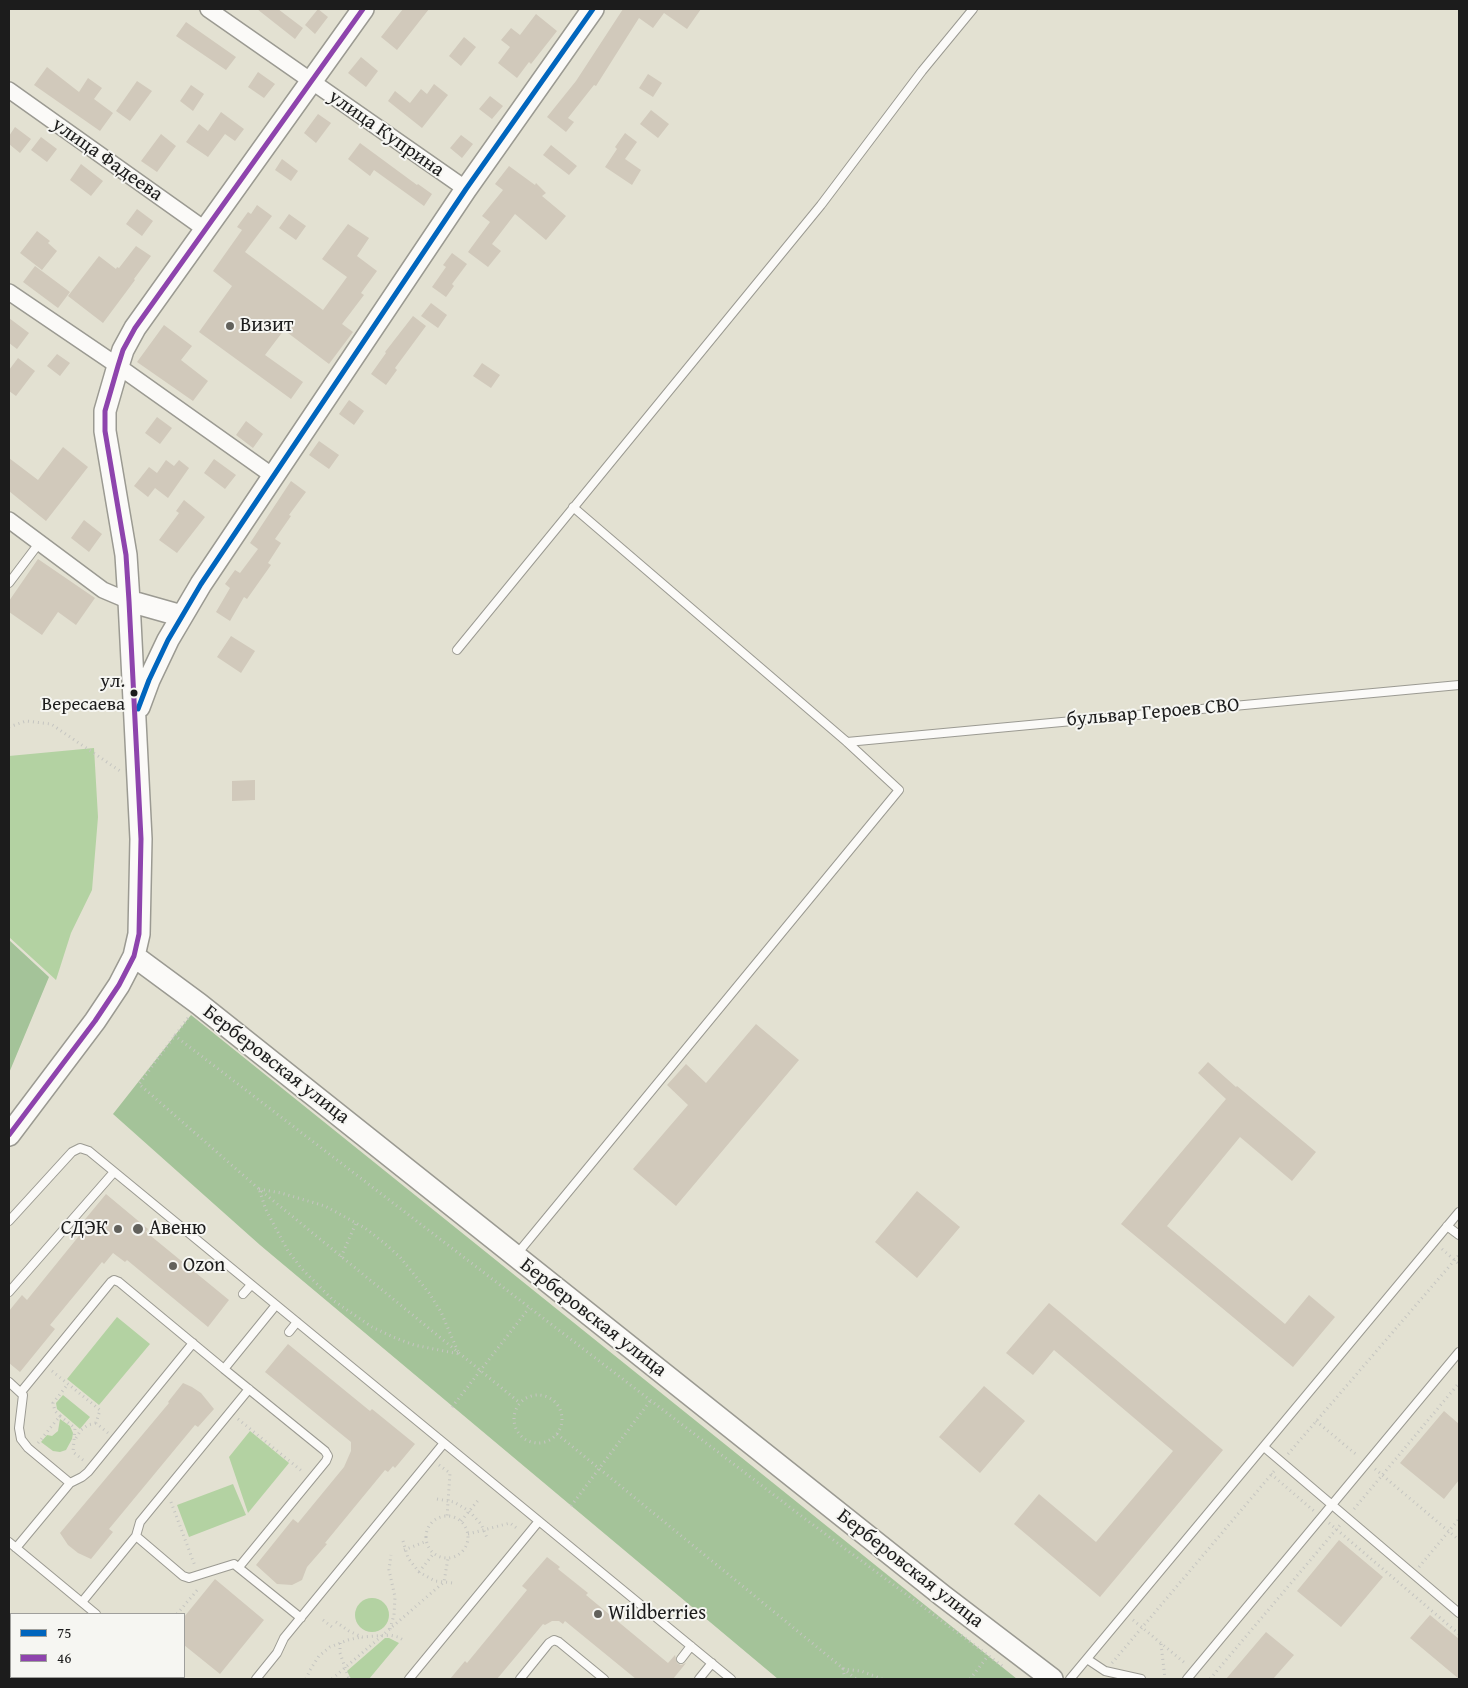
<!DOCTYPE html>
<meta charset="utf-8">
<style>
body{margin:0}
#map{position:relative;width:1468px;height:1688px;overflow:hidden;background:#e3e1d2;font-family:"Gentium Book Plus",serif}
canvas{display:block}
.frame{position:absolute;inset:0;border:10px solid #1c1c1c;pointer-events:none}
.legend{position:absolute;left:10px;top:1613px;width:175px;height:65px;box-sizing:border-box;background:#f6f6f2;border:1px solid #9f9f9c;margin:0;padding:6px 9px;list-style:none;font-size:15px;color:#1c1c1c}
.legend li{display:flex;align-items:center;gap:10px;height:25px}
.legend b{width:25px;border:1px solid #9f9f9c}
</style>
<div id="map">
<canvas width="1468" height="1688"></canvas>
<div class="frame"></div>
<ul class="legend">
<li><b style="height:6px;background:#0065bd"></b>75</li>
<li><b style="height:6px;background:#8e44ad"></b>46</li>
</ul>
</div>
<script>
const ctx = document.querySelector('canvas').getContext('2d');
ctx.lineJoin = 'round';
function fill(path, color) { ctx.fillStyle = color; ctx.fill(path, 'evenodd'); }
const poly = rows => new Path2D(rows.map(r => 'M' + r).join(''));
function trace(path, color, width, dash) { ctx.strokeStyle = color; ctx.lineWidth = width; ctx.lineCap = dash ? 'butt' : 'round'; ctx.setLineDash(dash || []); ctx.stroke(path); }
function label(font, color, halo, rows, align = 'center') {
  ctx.font = font + ' "Gentium Book Plus",serif'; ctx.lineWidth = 4; ctx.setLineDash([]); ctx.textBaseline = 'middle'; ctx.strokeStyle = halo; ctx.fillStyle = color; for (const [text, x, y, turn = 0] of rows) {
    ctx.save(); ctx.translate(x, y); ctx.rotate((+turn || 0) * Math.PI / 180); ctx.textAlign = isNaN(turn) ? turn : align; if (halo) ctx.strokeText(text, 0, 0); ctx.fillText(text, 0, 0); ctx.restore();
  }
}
fill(poly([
 [94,748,98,817,92,890,71,933,56,980,9,937,9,756],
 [117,1317,150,1344,99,1405,67,1379],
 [63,1395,90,1417,80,1429,57,1409,56,1403],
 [60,1419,70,1426,73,1433,72,1439,66,1450,60,1452,53,1451,41,1442,47,1435,52,1436,58,1431],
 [250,1431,289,1463,248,1513,229,1457],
 [233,1484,246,1515,189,1537,177,1505],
 '355 1615a17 17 0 1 1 34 0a17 17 0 1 1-34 0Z',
 [385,1638,389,1638,399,1643,369,1679,351,1679,347,1671]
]), '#b3d2a2');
fill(poly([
 [9,940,49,977,9,1073],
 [191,1015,1017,1679,1018,1679,778,1679,260,1245,113,1114]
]), '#a4c399');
fill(poly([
 [257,9,278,9,303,28,295,39],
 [318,9,328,17,315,34,305,25],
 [403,9,429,9,397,50,381,37],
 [623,9,701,9,687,29,664,13,653,28,639,18,596,86,594,85,568,118,574,122,566,132,547,117,576,81],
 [536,14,557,31,531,64,529,62,517,78,498,63,510,47,501,40,511,28,520,35],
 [186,22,236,57,226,70,176,36],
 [464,37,476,47,461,66,449,56],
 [361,57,378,71,366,87,348,73],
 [47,67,79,92,88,78,102,88,94,99,113,113,100,131,34,85],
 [258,72,275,84,264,98,248,87],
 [648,74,662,83,653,97,639,88],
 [137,81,152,91,130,121,116,111],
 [434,84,448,95,422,128,388,101,395,91,410,103,421,89,427,94],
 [191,85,204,94,193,111,180,101],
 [490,96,503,106,492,119,479,109],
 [651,110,669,124,658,138,640,124],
 [221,112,244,129,235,141,225,134,208,157,186,142,199,124,208,131],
 [318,114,331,123,316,143,304,133],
 [15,127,31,139,20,153,9,144,9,136],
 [625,133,637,142,625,159,641,170,632,185,605,167,617,149,615,147],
 [161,134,176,146,157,172,141,161],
 [461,135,473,144,462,158,450,148],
 [41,137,57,149,47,162,31,150],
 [360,143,417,185,418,184,432,194,424,206,374,170,370,176,348,159],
 [551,145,577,166,569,175,543,155],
 [282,159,298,171,291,181,275,170],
 [81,164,103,181,91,196,70,180],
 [509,166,535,185,536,183,546,193,542,196,566,216,546,240,515,214,492,244,501,251,488,267,468,252,490,222,482,216,503,190,495,184],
 [257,205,272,216,245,252,323,310,347,277,322,259,348,224,369,238,357,256,377,271,361,293,364,295,342,324,353,332,329,364,284,330,265,355,303,382,291,399,199,332,232,286,213,271,242,230,237,227,248,212,251,214],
 [137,209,153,221,142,236,126,224],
 [289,214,306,226,296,240,279,228],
 [37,231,50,241,48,243,57,251,42,270,20,253],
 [136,246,151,256,134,279,135,280,103,323,68,296,99,256,116,269,117,267,119,268],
 [452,253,467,264,452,284,454,286,446,297,432,287,446,267,443,265],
 [35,266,70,292,58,308,23,282],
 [431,303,447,315,438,328,421,316],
 [413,316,426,326,395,368,397,370,386,385,371,374,386,353,385,352],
 [9,318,29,333,17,349,9,343],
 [164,325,192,346,181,360,208,381,193,401,137,362],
 [57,354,70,363,60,376,47,366],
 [18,358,35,371,16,396,9,391,9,370],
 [482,363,500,375,491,388,473,376],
 [349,400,364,411,354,425,339,414],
 [157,417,172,428,160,444,145,433],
 [246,421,263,434,253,448,236,435],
 [319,441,339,455,329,469,309,455],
 [63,447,88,467,46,521,9,491,9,458,38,480],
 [214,459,236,475,225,489,204,473],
 [166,460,174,466,179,460,189,468,168,498,155,488,148,497,134,486,149,467,157,473],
 [291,481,306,492,289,515,291,516,275,539,281,543,268,563,271,565,247,599,244,597,230,621,216,612,230,588,225,584,235,570,240,573,258,549,250,543],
 [184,500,205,517,177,553,159,540,179,513,176,511],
 [84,520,102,534,89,552,71,538],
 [38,559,95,598,76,625,58,612,42,635,9,612,9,601],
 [231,636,255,651,241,673,217,657],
 [255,780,255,800,232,801,232,781],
 [756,1024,799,1060,676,1206,633,1169,688,1105,667,1085,686,1064,706,1083],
 [1208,1062,1236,1087,1237,1086,1316,1152,1292,1181,1240,1137,1167,1226,1285,1324,1309,1295,1335,1317,1293,1367,1121,1224,1226,1099,1198,1073],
 [917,1191,960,1227,917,1278,875,1242],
 [106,1194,148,1229,146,1232,229,1300,208,1327,127,1260,125,1262,113,1253,104,1264,102,1262,50,1325,55,1329,20,1372,9,1363,9,1311,22,1295,27,1300,87,1226,82,1223],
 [1049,1303,1223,1450,1100,1597,1014,1524,1039,1494,1096,1542,1173,1451,1054,1350,1033,1375,1006,1353],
 [288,1344,370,1411,372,1409,415,1444,395,1468,393,1466,388,1472,385,1470,325,1543,327,1544,307,1567,302,1580,292,1585,277,1584,256,1565,293,1519,298,1523,344,1467,351,1451,351,1442,265,1372],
 [183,1383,192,1387,201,1393,214,1409,198,1427,195,1425,109,1529,113,1532,91,1559,78,1553,68,1545,60,1533,169,1403,168,1402],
 [984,1386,1025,1421,980,1473,939,1437],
 [1444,1411,1459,1424,1459,1480,1444,1499,1400,1463],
 [1339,1540,1383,1577,1341,1627,1297,1591],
 [547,1557,560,1567,558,1569,588,1593,586,1595,668,1663,675,1655,677,1663,681,1665,686,1663,673,1679,636,1679,565,1621,563,1624,559,1621,552,1621,545,1625,543,1624,497,1679,450,1679,465,1661,467,1663,527,1590,522,1586],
 [215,1579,264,1620,220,1674,184,1645,184,1617],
 [1430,1615,1459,1639,1459,1679,1410,1638],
 [1266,1632,1294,1655,1273,1679,1226,1679]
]), '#d1c9bb');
const lane = poly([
 [9,583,40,542],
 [457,650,821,205,922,71,973,9],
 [847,742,1459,685],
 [9,1221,72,1152,80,1148,89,1151,731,1679],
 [1447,1226,1459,1235],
 [517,1254,899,790,847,742,573,507],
 [9,1292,114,1172],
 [243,1294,251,1285],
 [289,1332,297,1322],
 [224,1369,325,1451,328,1456,326,1461,239,1567],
 [9,1382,23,1395,19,1428,21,1439,28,1448,70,1483,16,1548],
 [21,1392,111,1282,114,1280,119,1282,224,1369,276,1305],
 [1264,1447,1459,1613],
 [70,1483,82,1477,88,1472,193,1343],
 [136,1536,140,1522,249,1389],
 [9,1542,96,1614],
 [82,1602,136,1536,183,1576,189,1578,234,1564,301,1618],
 [681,1659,691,1646],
 [1087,1659,1105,1671,1141,1679],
 [172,1677,175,1679],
 [9,1678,11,1679],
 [256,1679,277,1653,284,1638,444,1443],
 [409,1679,539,1521],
 [520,1679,549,1643,554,1640,559,1642,604,1679],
 [699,1679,712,1663],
 [1070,1679,1459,1212],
 [1187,1679,1459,1352]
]);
const street = poly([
 [208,9,466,189],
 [9,90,206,230],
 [9,292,118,366,273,476],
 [9,520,103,590,129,601]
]);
const secondary = poly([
 [129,601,182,616],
 [139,707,149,680,168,640,201,584,466,189,593,9],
 [134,956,199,1004,943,1596,1052,1679],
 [9,1135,95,1021,119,985,134,956,139,934,141,839,129,601,126,555,105,431,105,411,118,366,123,350,135,328,363,9]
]);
trace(lane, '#9b9a92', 10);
trace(street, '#9b9a92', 18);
trace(secondary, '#9b9a92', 24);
trace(poly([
 [9,727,26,721,51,724,120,771],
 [188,1018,139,1084,259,1189,520,1403],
 [174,1035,800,1515,1005,1668],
 [259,1189,281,1193,325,1206,365,1228,383,1242,400,1257,429,1293,441,1312,459,1354,414,1345,393,1337,372,1327,334,1301,302,1269,288,1251,266,1210,259,1189],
 [1442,1249,1459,1264],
 [341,1257,356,1223],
 [52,1371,100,1410,96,1423,108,1433],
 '514 1419a24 24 0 1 1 48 0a24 24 0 1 1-48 0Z',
 [452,1407,529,1308],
 [60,1416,55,1411,53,1403,68,1384],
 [238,1419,303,1472],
 [1316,1421,1358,1456],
 [557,1434,856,1679],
 [76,1438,81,1430,88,1425,96,1423],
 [38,1443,60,1416,75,1428,73,1452,83,1460],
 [1288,1454,1459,1255],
 [439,1465,450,1473,447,1517],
 [1375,1469,1459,1540],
 [1271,1474,1314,1511],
 [437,1499,454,1502,469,1511,481,1524,488,1540],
 [171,1502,195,1566],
 [571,1506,650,1401],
 [1354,1509,1459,1383],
 '426 1537a21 21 0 1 1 42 0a21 21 0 1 1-42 0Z',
 [461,1521,480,1498],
 [1329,1523,1459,1634],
 [468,1534,510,1523,519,1530],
 [403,1541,408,1558,419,1572,435,1581,453,1583],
 [404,1550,427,1541],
 [1419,1567,1459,1519],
 [419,1572,434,1553],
 [177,1614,199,1588],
 [323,1620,332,1627],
 [1133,1620,1186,1664],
 [336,1622,349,1631,362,1637,390,1635,398,1637,405,1641],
 [390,1629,394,1615,395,1597,389,1570,391,1555],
 [340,1643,340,1653,349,1679],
 [1161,1644,1165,1679],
 [1112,1663,1276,1469],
 [306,1679,310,1670,319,1656,330,1647,348,1640,361,1637],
 [332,1679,444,1582,448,1558],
 [845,1679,843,1669,861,1671,882,1679],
 [970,1679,988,1656],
 [1210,1679,1340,1525]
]), '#c5c5c1', 3, [1, 4]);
trace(lane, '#fbfaf8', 8);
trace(street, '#fbfaf8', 15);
trace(secondary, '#fbfaf8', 21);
trace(poly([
 [138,709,149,680,168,640,201,584,466,189,593,9]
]), '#0065bd', 5);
trace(poly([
 [9,1135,95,1021,119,985,134,956,139,934,141,839,129,601,126,555,105,431,105,411,118,366,123,350,135,328,363,9]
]), '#8e44ad', 5);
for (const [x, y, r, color] of [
 [230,326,5,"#62615c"],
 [134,693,4.5,"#1c1c1c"],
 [118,1229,5,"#62615c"],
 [138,1229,6,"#62615c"],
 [173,1266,5,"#62615c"],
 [598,1614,5,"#62615c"]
]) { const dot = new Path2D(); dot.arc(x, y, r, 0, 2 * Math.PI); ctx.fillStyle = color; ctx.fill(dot); trace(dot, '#f6f6f2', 2); }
label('19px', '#1c1c1c', '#f6f6f2', [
 ["ул.",125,682],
 ["Вересаева",125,705]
], 'right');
label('20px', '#1c1c1c', '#f6f6f2', [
 ["улица Куприна",386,134,35],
 ["улица Фадеева",107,160,35],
 ["бульвар Героев СВО",1153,713,-5],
 ["Берберовская улица",276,1065,38],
 ["Берберовская улица",593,1318,38],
 ["Берберовская улица",910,1569,38]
]);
label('20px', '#1c1c1c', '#f6f6f2', [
 ["Визит",240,326],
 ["СДЭК",108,1229,"right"],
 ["Авеню",149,1229],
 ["Ozon",183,1266],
 ["Wildberries",608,1614]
], 'left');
</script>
